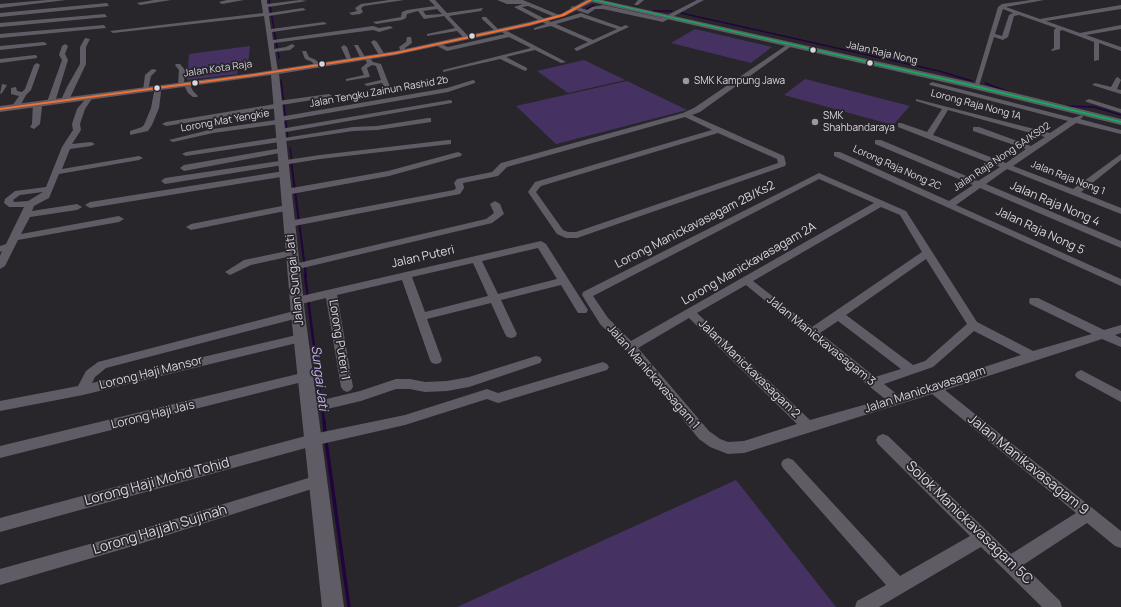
<!DOCTYPE html>
<style>
body{margin:0}
canvas{display:block;background:#28262a}
</style>
<canvas width="1121" height="607"></canvas>
<script>
const ctx = document.querySelector('canvas').getContext('2d');
ctx.lineJoin = 'round';
function fill(path, color) { ctx.fillStyle = color; ctx.fill(path, 'evenodd'); }
const poly = rows => new Path2D(rows.map(r => 'M' + r).join(''));
function trace(path, color, width, dash) { ctx.strokeStyle = color; ctx.lineWidth = width; ctx.lineCap = dash ? 'butt' : 'round'; ctx.setLineDash(dash || []); ctx.stroke(path); }
function label(font, color, halo, rows, align = 'center') {
  ctx.font = font + ' Manrope,sans-serif'; ctx.lineWidth = 3.5; ctx.setLineDash([]); ctx.textBaseline = 'middle'; ctx.strokeStyle = halo; ctx.fillStyle = color; for (const [text, x, y, turn = 0] of rows) {
    ctx.save(); ctx.translate(x, y); ctx.rotate((+turn || 0) * Math.PI / 180); ctx.textAlign = isNaN(turn) ? turn : align; if (halo) ctx.strokeText(text, 0, 0); ctx.fillText(text, 0, 0); ctx.restore();
  }
}
fill(poly([
 [695,29,772,47,751,63,671,43],
 [250,46,248,64,239,65,237,74,187,80,189,54],
 [584,60,625,80,568,93,537,71],
 [805,79,910,106,893,125,784,95],
 [627,81,687,110,556,144,516,106],
 [736,480,836,607,457,607]
]), '#453263');
trace(poly([
 [269,0,279,58],
 [587,9,594,5],
 [653,11,672,11],
 [681,13,939,71,972,81],
 [281,80,288,139],
 [985,83,1009,92],
 [1065,106,1094,107,1121,115],
 [290,148,292,161]
]), '#21033e', 1.5);
trace(poly([
 [291,160,306,276]
]), '#21033e', 2);
trace(poly([
 [305,275,321,402],
 [322,407,324,422]
]), '#21033e', 2.5);
trace(poly([
 [324,421,325,434],
 [326,441,349,607]
]), '#21033e', 3.5);
fill(poly([
 [47,0,66,0,0,8,0,4,47,0],
 [154,0,171,0,140,5,137,3,154,0],
 [227,0,244,0,222,4,219,2,227,0],
 [261,0,267,0,267,4,300,0,307,1,268,7,269,13,303,8,306,10,269,16,271,29,324,22,327,24,272,32,273,40,373,26,379,28,390,26,393,28,379,32,373,30,274,43,274,49,286,47,292,44,295,46,290,50,275,52,278,72,275,74,272,72,264,16,113,33,110,31,263,13,261,0],
 [389,0,404,0,364,6,361,8,363,12,360,14,352,15,349,13,357,11,355,8,361,4,389,0],
 [429,0,435,0,447,13,483,8,481,11,449,16,469,37,469,39,465,39,457,31,427,36,427,34,455,28,444,16,424,19,418,11,407,14,406,18,402,20,376,24,373,22,401,17,402,12,407,10,435,6,429,0],
 [437,9,442,14,426,15,423,11,437,9],
 [497,0,523,0,559,15,557,18,528,6,522,7,551,22,581,13,621,27,626,25,629,27,577,51,574,49,575,48,588,42,551,26,534,30,534,28,546,24,514,7,523,4,507,4,497,0],
 [581,17,617,29,593,40,556,24,581,17],
 [638,0,644,0,638,5,634,5,638,0],
 [697,0,704,0,663,22,603,9,595,9,588,14,570,8,573,6,587,10,592,7,603,5,662,18,697,0],
 [1031,0,1044,0,1006,7,1040,19,1121,5,1121,9,1046,21,1080,33,1121,25,1121,29,1086,35,1121,47,1121,51,1099,43,1099,60,1094,61,1094,42,1062,30,1060,31,1060,49,1052,51,1051,50,1054,48,1054,30,1056,28,1019,15,1014,16,1008,37,1003,40,994,37,979,86,974,87,998,7,1002,4,1031,0],
 [1003,9,1013,13,1009,15,1002,36,995,34,1003,9],
 [107,3,109,6,0,17,0,13,107,3],
 [105,14,107,17,0,27,0,23,105,14],
 [482,17,486,17,500,31,505,30,566,62,561,63,535,50,506,57,527,68,527,70,525,71,500,59,443,72,443,70,531,48,509,37,447,51,435,45,438,43,448,47,505,34,500,31,496,32,482,19,482,17],
 [104,25,106,28,0,38,0,34,104,25],
 [407,37,411,37,412,43,405,48,405,52,401,52,399,47,406,42,407,37],
 [85,38,90,39,86,47,86,64,69,100,63,101,61,100,67,87,80,64,80,47,85,38],
 [374,40,377,42,385,55,384,56,379,55,371,42,374,40],
 [44,42,47,44,46,45,0,50,0,46,44,42],
 [791,42,794,44,793,45,700,112,692,115,784,156,786,164,785,166,577,238,566,238,557,234,528,192,535,182,712,130,685,117,507,167,498,176,463,183,464,188,460,194,289,227,284,224,289,221,454,190,456,188,454,183,457,179,492,172,501,163,683,113,694,108,791,42],
 [718,133,777,159,778,163,576,232,568,232,563,230,536,192,541,186,718,133],
 [65,44,68,46,65,54,68,60,55,102,49,103,47,102,62,60,59,55,62,46,65,44],
 [344,45,347,47,352,61,347,60,341,47,344,45],
 [354,45,358,45,365,57,369,57,373,62,381,64,392,92,391,93,387,93,382,83,367,86,364,84,381,80,376,66,372,65,367,68,370,77,346,81,346,79,364,75,361,68,367,63,365,59,361,59,354,45],
 [302,51,306,51,309,57,316,60,320,65,319,66,315,66,312,62,305,59,302,51],
 [35,55,37,56,37,58,0,63,0,59,35,55],
 [37,63,40,65,31,90,26,95,19,108,13,108,12,106,19,96,11,94,11,88,16,87,17,91,22,92,25,89,34,65,37,63],
 [176,64,180,64,185,70,184,83,189,83,193,91,198,96,197,97,193,97,188,93,184,85,181,87,178,85,179,70,175,65,176,64],
 [152,69,157,70,151,76,148,90,143,91,145,75,152,69],
 [1118,77,1121,80,1117,89,1121,90,1121,94,1092,85,1095,83,1111,87,1116,78,1118,77],
 [473,80,475,81,475,83,448,92,282,121,282,124,279,124,213,133,173,142,169,140,213,129,276,120,276,117,279,117,447,88,473,80],
 [932,82,1073,118,1082,115,1083,117,1080,119,1121,130,1121,134,1076,123,1013,166,1073,189,1121,154,1121,160,1081,192,1121,208,1121,214,1007,169,986,184,1121,241,1121,248,980,188,956,205,1121,279,1121,286,834,156,834,152,840,152,949,201,973,185,875,144,875,140,881,140,978,181,1000,167,898,127,898,123,901,123,927,132,942,109,916,101,916,99,1050,133,1068,121,930,85,929,84,932,82],
 [948,110,1045,137,1031,146,979,127,973,127,973,131,1026,149,1006,163,933,135,948,110],
 [2,84,7,85,2,93,0,94,2,84],
 [155,87,159,87,161,92,159,108,152,125,148,131,130,135,130,131,142,127,144,125,151,108,155,87],
 [329,94,332,96,331,97,281,105,281,108,278,108,166,126,162,124,166,122,275,104,275,101,278,101,329,94],
 [88,96,93,97,85,109,80,124,81,130,72,144,91,142,95,144,91,146,70,149,62,169,139,156,143,158,139,160,59,174,49,198,34,206,32,211,77,204,82,207,77,210,30,217,21,234,119,216,124,219,119,222,18,240,5,266,0,269,0,256,2,251,0,252,0,246,6,244,24,207,9,207,4,203,5,199,15,191,46,187,62,147,73,130,72,124,77,109,88,96],
 [43,192,28,201,14,202,13,200,20,195,43,192],
 [1089,99,1121,109,1121,113,1087,102,1085,101,1089,99],
 [450,100,452,101,452,103,280,133,276,131,280,129,450,100],
 [33,102,39,102,42,107,40,124,34,129,30,127,32,124,33,102],
 [428,118,431,118,431,122,377,130,353,131,186,156,182,154,186,152,281,137,284,138,353,127,377,126,428,118],
 [448,140,451,140,451,144,320,159,165,184,161,181,165,178,320,155,448,140],
 [282,148,286,150,285,152,184,171,180,168,184,165,282,148],
 [458,152,462,154,461,156,389,176,286,195,282,192,286,189,388,171,458,152],
 [284,171,287,172,287,176,90,208,85,205,90,202,284,171],
 [819,173,906,211,977,322,1033,351,1092,334,1030,304,1029,301,1030,298,1038,298,1104,330,1121,325,1121,333,1115,335,1121,338,1121,347,1102,339,945,390,1121,531,1121,548,1115,546,1087,523,1023,565,1060,601,1062,607,1042,607,981,547,879,607,855,607,857,601,886,585,783,468,781,464,783,460,788,458,793,460,900,576,970,536,878,444,876,440,878,436,883,434,888,436,1011,554,1076,513,932,394,744,453,728,454,710,447,699,439,626,350,600,324,582,295,583,292,819,173],
 [819,179,874,203,631,341,608,318,593,296,819,179],
 [881,207,900,215,922,252,812,327,753,281,881,207],
 [926,259,967,324,925,361,913,365,846,315,926,259],
 [746,285,869,386,885,399,810,420,697,313,746,285],
 [689,318,797,424,744,441,728,442,720,439,709,431,638,348,689,318],
 [838,321,901,369,875,377,820,333,838,321],
 [974,331,1021,355,898,395,884,384,933,367,974,331],
 [495,201,500,204,504,214,492,223,294,270,289,267,294,264,486,219,494,213,490,204,495,201],
 [287,205,290,206,290,210,191,230,186,227,191,224,287,205],
 [541,241,546,244,586,307,588,310,586,313,578,313,561,285,501,300,517,334,515,337,511,338,507,337,505,334,491,303,427,319,442,360,440,363,436,364,432,363,430,360,402,280,337,295,353,387,351,390,347,392,343,390,341,387,326,298,297,305,292,301,297,297,541,241],
 [538,248,557,279,498,294,482,261,538,248],
 [473,263,488,296,425,312,412,277,473,263],
 [292,250,297,253,296,255,251,265,230,275,225,272,244,260,292,250],
 [298,310,304,314,302,317,106,368,95,377,92,383,301,334,305,335,307,338,305,341,83,395,0,411,0,401,78,386,86,371,98,362,298,310],
 [536,356,540,357,542,360,540,363,469,387,447,391,425,392,410,389,396,389,361,401,310,413,305,412,303,408,305,404,310,403,360,391,396,379,410,379,425,382,447,381,469,377,536,356],
 [603,362,607,364,609,367,607,370,498,403,487,399,405,425,313,446,0,532,0,518,313,434,405,415,487,389,498,393,603,362],
 [1081,370,1121,391,1121,402,1077,378,1075,375,1077,372,1081,370],
 [306,372,310,374,312,377,310,380,0,458,0,446,306,372],
 [318,475,323,476,325,481,323,486,318,487,133,546,0,585,0,569,133,532,318,475]
]), '#5f5c66');
fill(poly([
 [586,0,602,0,970,82,1121,119,1121,125,970,88,592,2,565,16,530,26,396,55,279,74,305,314,344,607,322,607,291,314,271,75,0,112,0,106,254,73,396,51,529,22,561,14,586,0]
]), '#5f5c66');
fill(poly([
 [589,0,592,0,564,16,530,25,396,54,254,76,0,110,0,108,254,74,396,52,530,23,562,14,589,0]
]), '#f46f30');
fill(poly([
 [592,0,597,0,970,84,1121,121,1121,123,970,86,592,0]
]), '#0daf5c');
for (const [x, y, r, color] of [
 [472,36,3.5,"#d8d7db"],
 [813,50,3.5,"#d8d7db"],
 [870,63,3.5,"#d8d7db"],
 [322,64,3.5,"#d8d7db"],
 [686,81,4,"#9a999d"],
 [195,83,3.5,"#d8d7db"],
 [157,88,3.5,"#d8d7db"],
 [815,122,4,"#9a999d"]
]) { const dot = new Path2D(); dot.arc(x, y, r, 0, 2 * Math.PI); ctx.fillStyle = color; ctx.fill(dot); trace(dot, '#27252b', 1.5); }
label('10px', '#d8d7db', '#27252b', [
 ["Jalan Raja Nong",882,53,13],
 ["Jalan Kota Raja",218,69,-8],
 ["Jalan Tengku Zainun Rashid 2b",379,92,-10],
 ["Lorong Raja Nong 1A",976,105,15],
 ["Lorong Mat Yengkie",225,121,-10],
 ["Jalan Raja Nong 6A/KS02",1002,157,-34],
 ["Lorong Raja Nong 2C",897,168,24],
 ["Jalan Raja Nong 1",1068,178,21]
]);
label('10px', '#d8d7db', '#27252b', [
 ["SMK Kampung Jawa",694,81],
 ["SMK",823,116],
 ["Shahbandaraya",823,128]
], 'left');
label('12px', '#d8d7db', '#27252b', [
 ["Jalan Raja Nong 4",1055,204,23],
 ["Lorong Manickavasagam 2B/Ks2",695,225,-27],
 ["Jalan Raja Nong 5",1040,231,25],
 ["Jalan Puteri",423,257,-13],
 ["Lorong Manickavasagam 2A",749,264,-30],
 ["Jalan Sungai Jati",295,280,-96],
 ["Lorong Puteri 1",339,340,81],
 ["Jalan Manickavasagam 3",821,341,39],
 ["Jalan Manickavasagam 2",749,369,44],
 ["Lorong Haji Mansor",151,373,-14],
 ["Jalan Manickavasagam 1",653,377,49],
 ["Jalan Manickavasagam",925,390,-18],
 ["Lorong Haji Jais",153,415,-14]
]);
label('italic 13px', '#c8b3f0', '#27252b', [
 ["Sungai Jati",319,378,83]
]);
label('14px', '#d8d7db', '#27252b', [
 ["Jalan Manikavasagam 9",1028,465,39],
 ["Lorong Haji Mohd Tohid",157,482,-15],
 ["Solok Manickavasagam 5C",969,523,44],
 ["Lorong Hajjah Sujinah",160,530,-17]
]);
</script>
